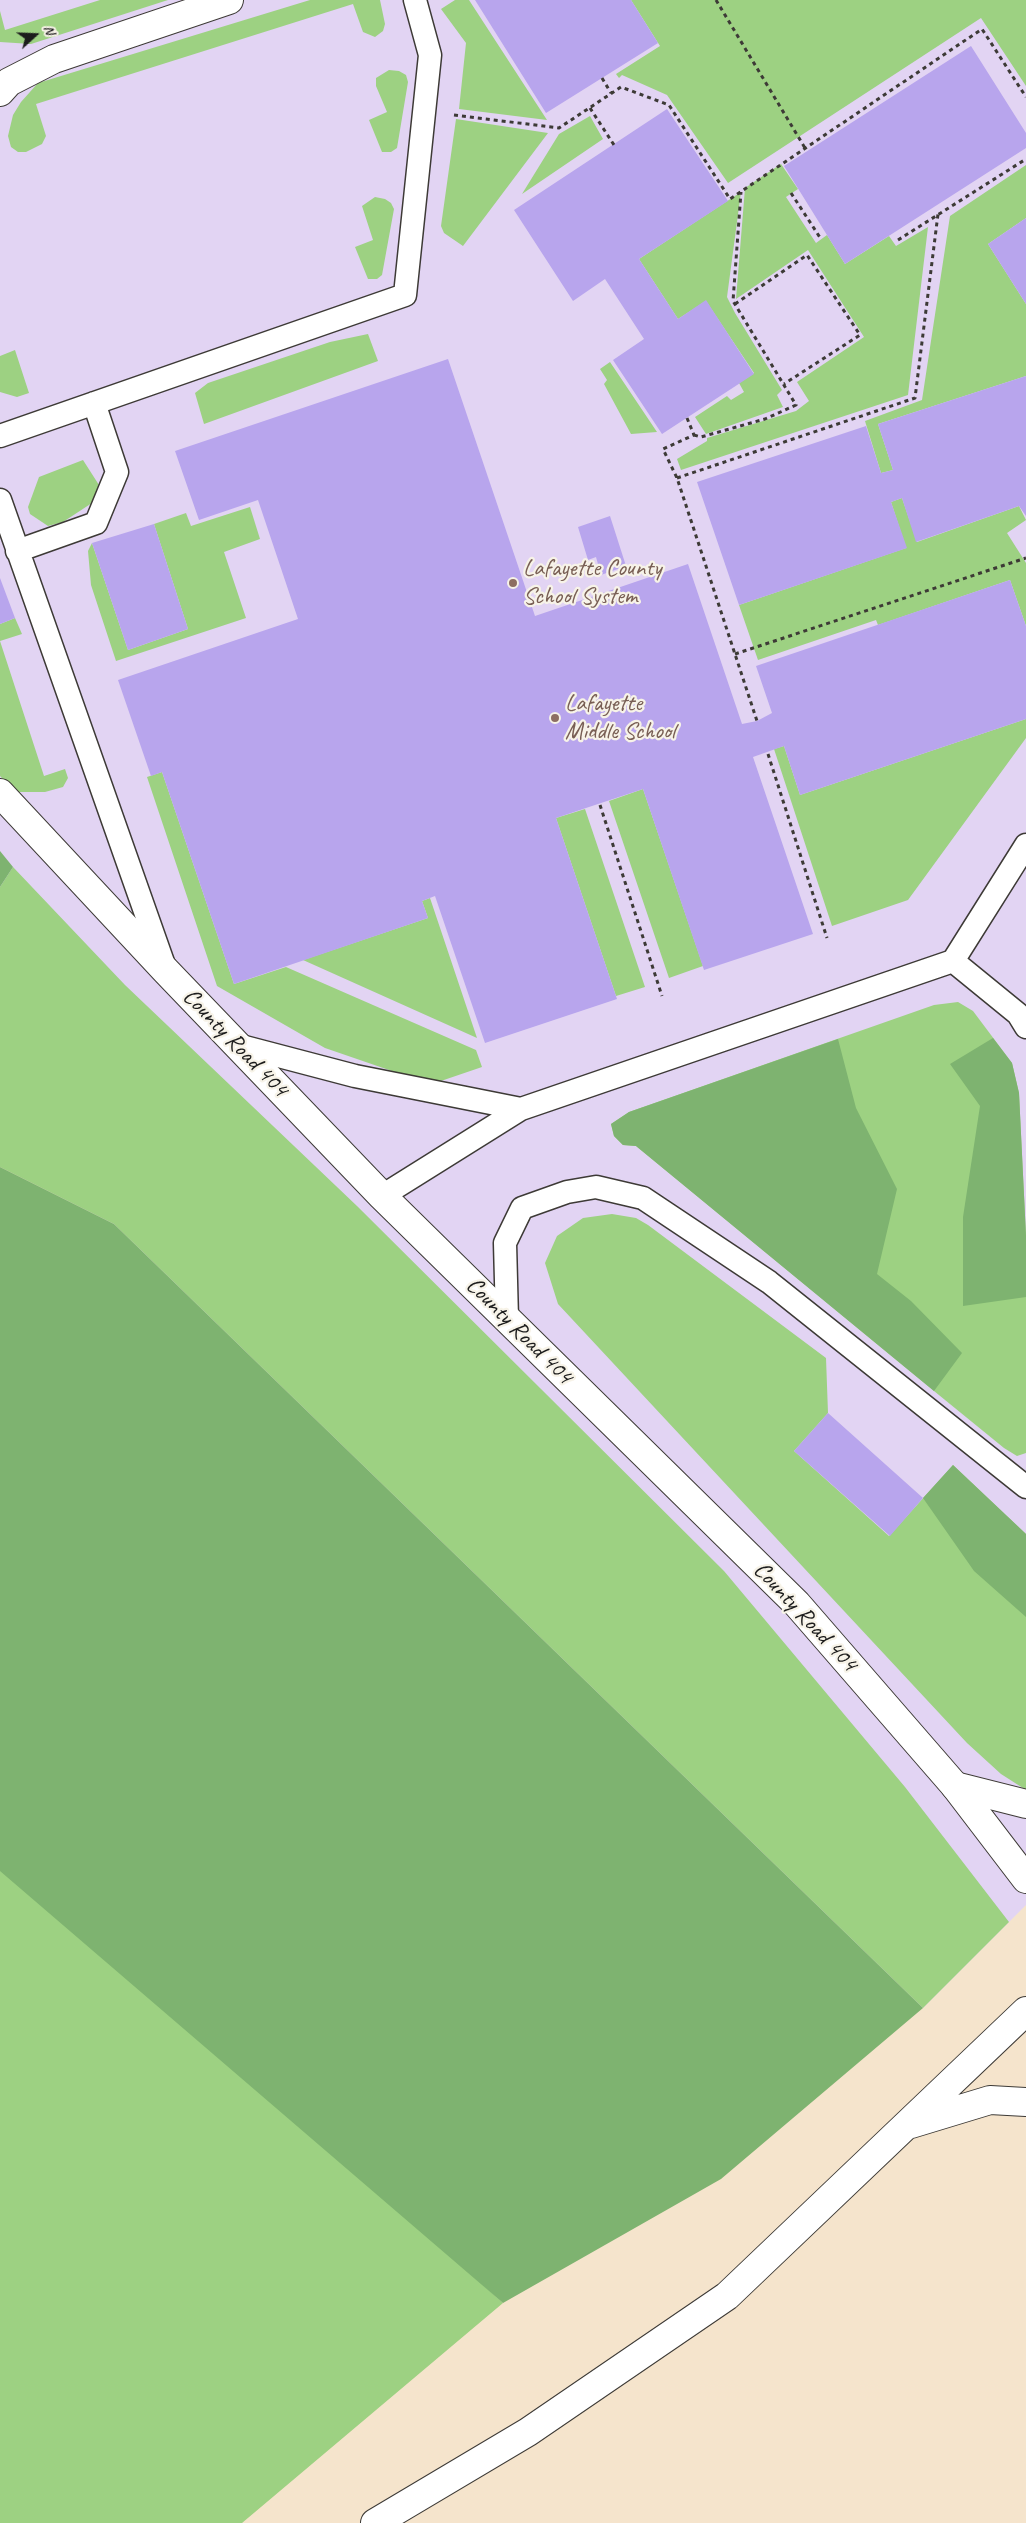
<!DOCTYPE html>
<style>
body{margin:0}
#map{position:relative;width:1026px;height:2523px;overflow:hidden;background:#f5e4cc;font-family:Caveat,sans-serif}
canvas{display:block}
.north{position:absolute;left:10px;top:10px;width:50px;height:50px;-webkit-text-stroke:4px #f7f3e8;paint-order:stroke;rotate:70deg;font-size:14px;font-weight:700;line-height:20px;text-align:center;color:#1c1c1c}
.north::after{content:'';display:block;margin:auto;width:18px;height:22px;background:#1c1c1c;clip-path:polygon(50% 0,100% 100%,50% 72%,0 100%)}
</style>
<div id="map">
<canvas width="1026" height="2523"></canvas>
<div class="north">N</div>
</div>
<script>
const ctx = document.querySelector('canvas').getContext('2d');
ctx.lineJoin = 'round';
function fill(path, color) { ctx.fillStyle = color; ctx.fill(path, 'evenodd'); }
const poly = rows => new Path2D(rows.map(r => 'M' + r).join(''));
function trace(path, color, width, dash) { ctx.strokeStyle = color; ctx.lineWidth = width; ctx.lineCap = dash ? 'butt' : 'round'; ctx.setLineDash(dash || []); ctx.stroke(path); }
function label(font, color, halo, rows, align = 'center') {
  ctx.font = font + ' Caveat,sans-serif'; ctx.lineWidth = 4.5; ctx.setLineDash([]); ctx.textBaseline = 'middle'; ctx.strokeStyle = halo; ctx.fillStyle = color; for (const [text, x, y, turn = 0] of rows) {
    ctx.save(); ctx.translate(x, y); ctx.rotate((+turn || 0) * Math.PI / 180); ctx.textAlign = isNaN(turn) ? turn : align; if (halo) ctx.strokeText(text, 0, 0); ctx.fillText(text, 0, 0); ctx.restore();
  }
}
fill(poly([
 [0,0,1026,0,1026,1905,923,2008,114,1224,0,1166]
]), '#e2d4f3');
fill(poly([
 [100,0,168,0,31,44,0,42,0,11,5,30],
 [310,0,380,0,385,24,383,31,375,37,363,32,353,4,36,104,46,136,42,144,26,152,18,152,11,147,8,136,13,115,21,102,38,83],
 [455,0,469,0,547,120,459,109,466,43,441,9],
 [631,0,1026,0,1026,86,981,18,728,183,667,95,622,75,619,78,616,74,660,46],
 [389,70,399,71,406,75,408,82,397,148,391,152,382,152,369,120,387,112,376,86,376,78],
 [590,116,603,139,522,194,559,134],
 [456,119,548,133,463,246,444,233,441,226],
 [781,164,798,189,786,197,816,243,827,235,845,264,889,236,896,246,928,227,908,395,681,470,677,459,707,441,707,438,796,411,809,401,797,382,864,337,808,250,736,299,745,188],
 [1026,165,1026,218,988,244,1026,304,1026,376,878,424,893,470,881,473,865,421,922,400,950,216],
 [741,192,727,297,735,313,782,390,777,395,783,407,706,434,695,417,727,396,731,400,744,392,739,383,754,373,706,301,678,319,639,259],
 [375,197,385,199,391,203,394,209,382,275,377,279,368,279,355,247,373,240,362,206],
 [368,334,378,361,204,424,195,393,208,383,330,342],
 [15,350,29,393,17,397,0,392,0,356],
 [610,362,657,432,631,434,604,384,607,380,600,369],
 [83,460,99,485,95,501,63,522,48,526,30,514,28,507,39,477],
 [902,498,917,542,1019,506,1026,520,1007,533,1026,563,1026,626,1010,580,878,625,876,620,758,660,739,605,906,548,891,502],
 [250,507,260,539,224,552,246,618,116,661,91,585,88,551,92,543,128,650,188,629,154,524,186,513,191,526],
 [15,618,22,634,0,641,44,776,65,769,68,778,63,787,45,792,14,792,0,776,0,624],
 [1026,719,1026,738,908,900,832,926,774,749,784,746,800,795],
 [162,772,234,984,286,967,476,1050,482,1067,438,1082,421,1081,325,1048,217,986,147,777],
 [643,789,703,966,669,978,609,801],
 [585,809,645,987,616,996,556,818],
 [13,867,125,985,357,1206,724,1571,905,1787,1009,1922,923,2008,114,1224,0,1167,0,887],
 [430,898,477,1038,303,960,428,918,422,901],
 [958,1002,973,1011,1012,1063,1019,1093,1026,1236,1026,1453,1017,1456,1004,1448,934,1391,636,1146,623,1145,614,1136,611,1124,629,1112,934,1005],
 [612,1214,636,1218,648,1225,826,1358,828,1413,794,1451,889,1536,953,1465,1026,1534,1026,1790,1001,1774,967,1743,558,1304,545,1263,557,1236,583,1218],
 [0,1848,503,2303,242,2523,0,2523]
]), '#9dd182');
fill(poly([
 [0,851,13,867,0,887],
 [993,1038,1012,1063,1019,1093,1026,1236,1026,1297,963,1306,963,1217,980,1106,950,1064],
 [838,1039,856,1108,897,1189,877,1274,911,1301,962,1353,934,1391,636,1146,623,1145,614,1136,611,1124,629,1112],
 [0,1167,114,1224,923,2008,721,2179,503,2303,0,1871],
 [953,1465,1026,1534,1026,1617,974,1571,923,1498]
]), '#7eb370');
fill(poly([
 [475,0,631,0,658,43,546,113],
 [971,46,1026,133,1026,148,845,264,784,166],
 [667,109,728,201,639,259,678,319,706,300,754,374,662,434,613,360,644,339,605,279,573,301,514,210],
 [1026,218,1026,304,988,244],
 [448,359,535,616,688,564,742,724,757,721,772,713,756,666,1010,580,1026,626,1026,719,800,795,784,746,753,757,813,934,704,970,643,789,556,818,617,999,485,1043,435,896,422,901,428,918,234,984,162,772,151,776,118,680,298,619,258,500,199,520,175,451],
 [1026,376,1026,516,1019,506,916,542,902,498,891,502,907,548,739,605,697,482,866,426,881,473,893,470,878,424],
 [610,516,626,566,601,575,596,557,588,560,578,527],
 [154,524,188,629,128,650,92,543],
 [0,578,15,618,0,624],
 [828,1413,923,1498,890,1536,794,1451]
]), '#b8a5ed');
const service = poly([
 [0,436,405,295,430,55,415,0],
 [0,500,165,968],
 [17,551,96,523,117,472,94,403],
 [953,961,1018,1014,1026,1027],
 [237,1045,355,1076,521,1109],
 [382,1196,521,1109,953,961,1026,845],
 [507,1319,505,1243,522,1208,567,1192,596,1187,643,1198,769,1282,1026,1487]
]);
const minor = poly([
 [0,92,9,82,54,59,229,0],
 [0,793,166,971,382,1196,797,1604,955,1786,1026,1879]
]);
const secondary = poly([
 [955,1786,1026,1804],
 [911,2124,990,2100,1026,2102],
 [375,2523,528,2432,727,2296,1026,2011]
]);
trace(service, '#3d3a36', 25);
trace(minor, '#3d3a36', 30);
trace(secondary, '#3d3a36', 30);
trace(poly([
 [716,0,805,148],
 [602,78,611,93],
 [590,108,614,145],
 [454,115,559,128,621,87,669,105,730,199,982,29,1026,97],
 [791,193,821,239],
 [898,240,1026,159],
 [735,304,807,255,860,335,784,384],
 [687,418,694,435,663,449,677,478,757,721],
 [694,435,701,437,765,419,796,405,733,301,741,192],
 [677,478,915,398,938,214],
 [735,654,1026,558],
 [768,754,827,938],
 [600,805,662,996]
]), '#3d3a36', 3, [4, 4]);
trace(service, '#fff', 22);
trace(minor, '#fff', 28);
trace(secondary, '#fff', 28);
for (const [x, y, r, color] of [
 [513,583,5,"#8d6e63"],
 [555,718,5,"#8d6e63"]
]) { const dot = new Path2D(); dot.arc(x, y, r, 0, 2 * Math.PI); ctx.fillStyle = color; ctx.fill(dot); trace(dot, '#f7f3e8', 2); }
label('24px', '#785e54', '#f7f3e8', [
 ["Lafayette County",523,569],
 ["School System",523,597],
 ["Lafayette",565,704],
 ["Middle School",565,732]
], 'left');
label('24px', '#1c1c1c', '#f7f3e8', [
 ["County Road 404",235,1043,46],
 ["County Road 404",519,1331,45],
 ["County Road 404",805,1617,47]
]);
</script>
